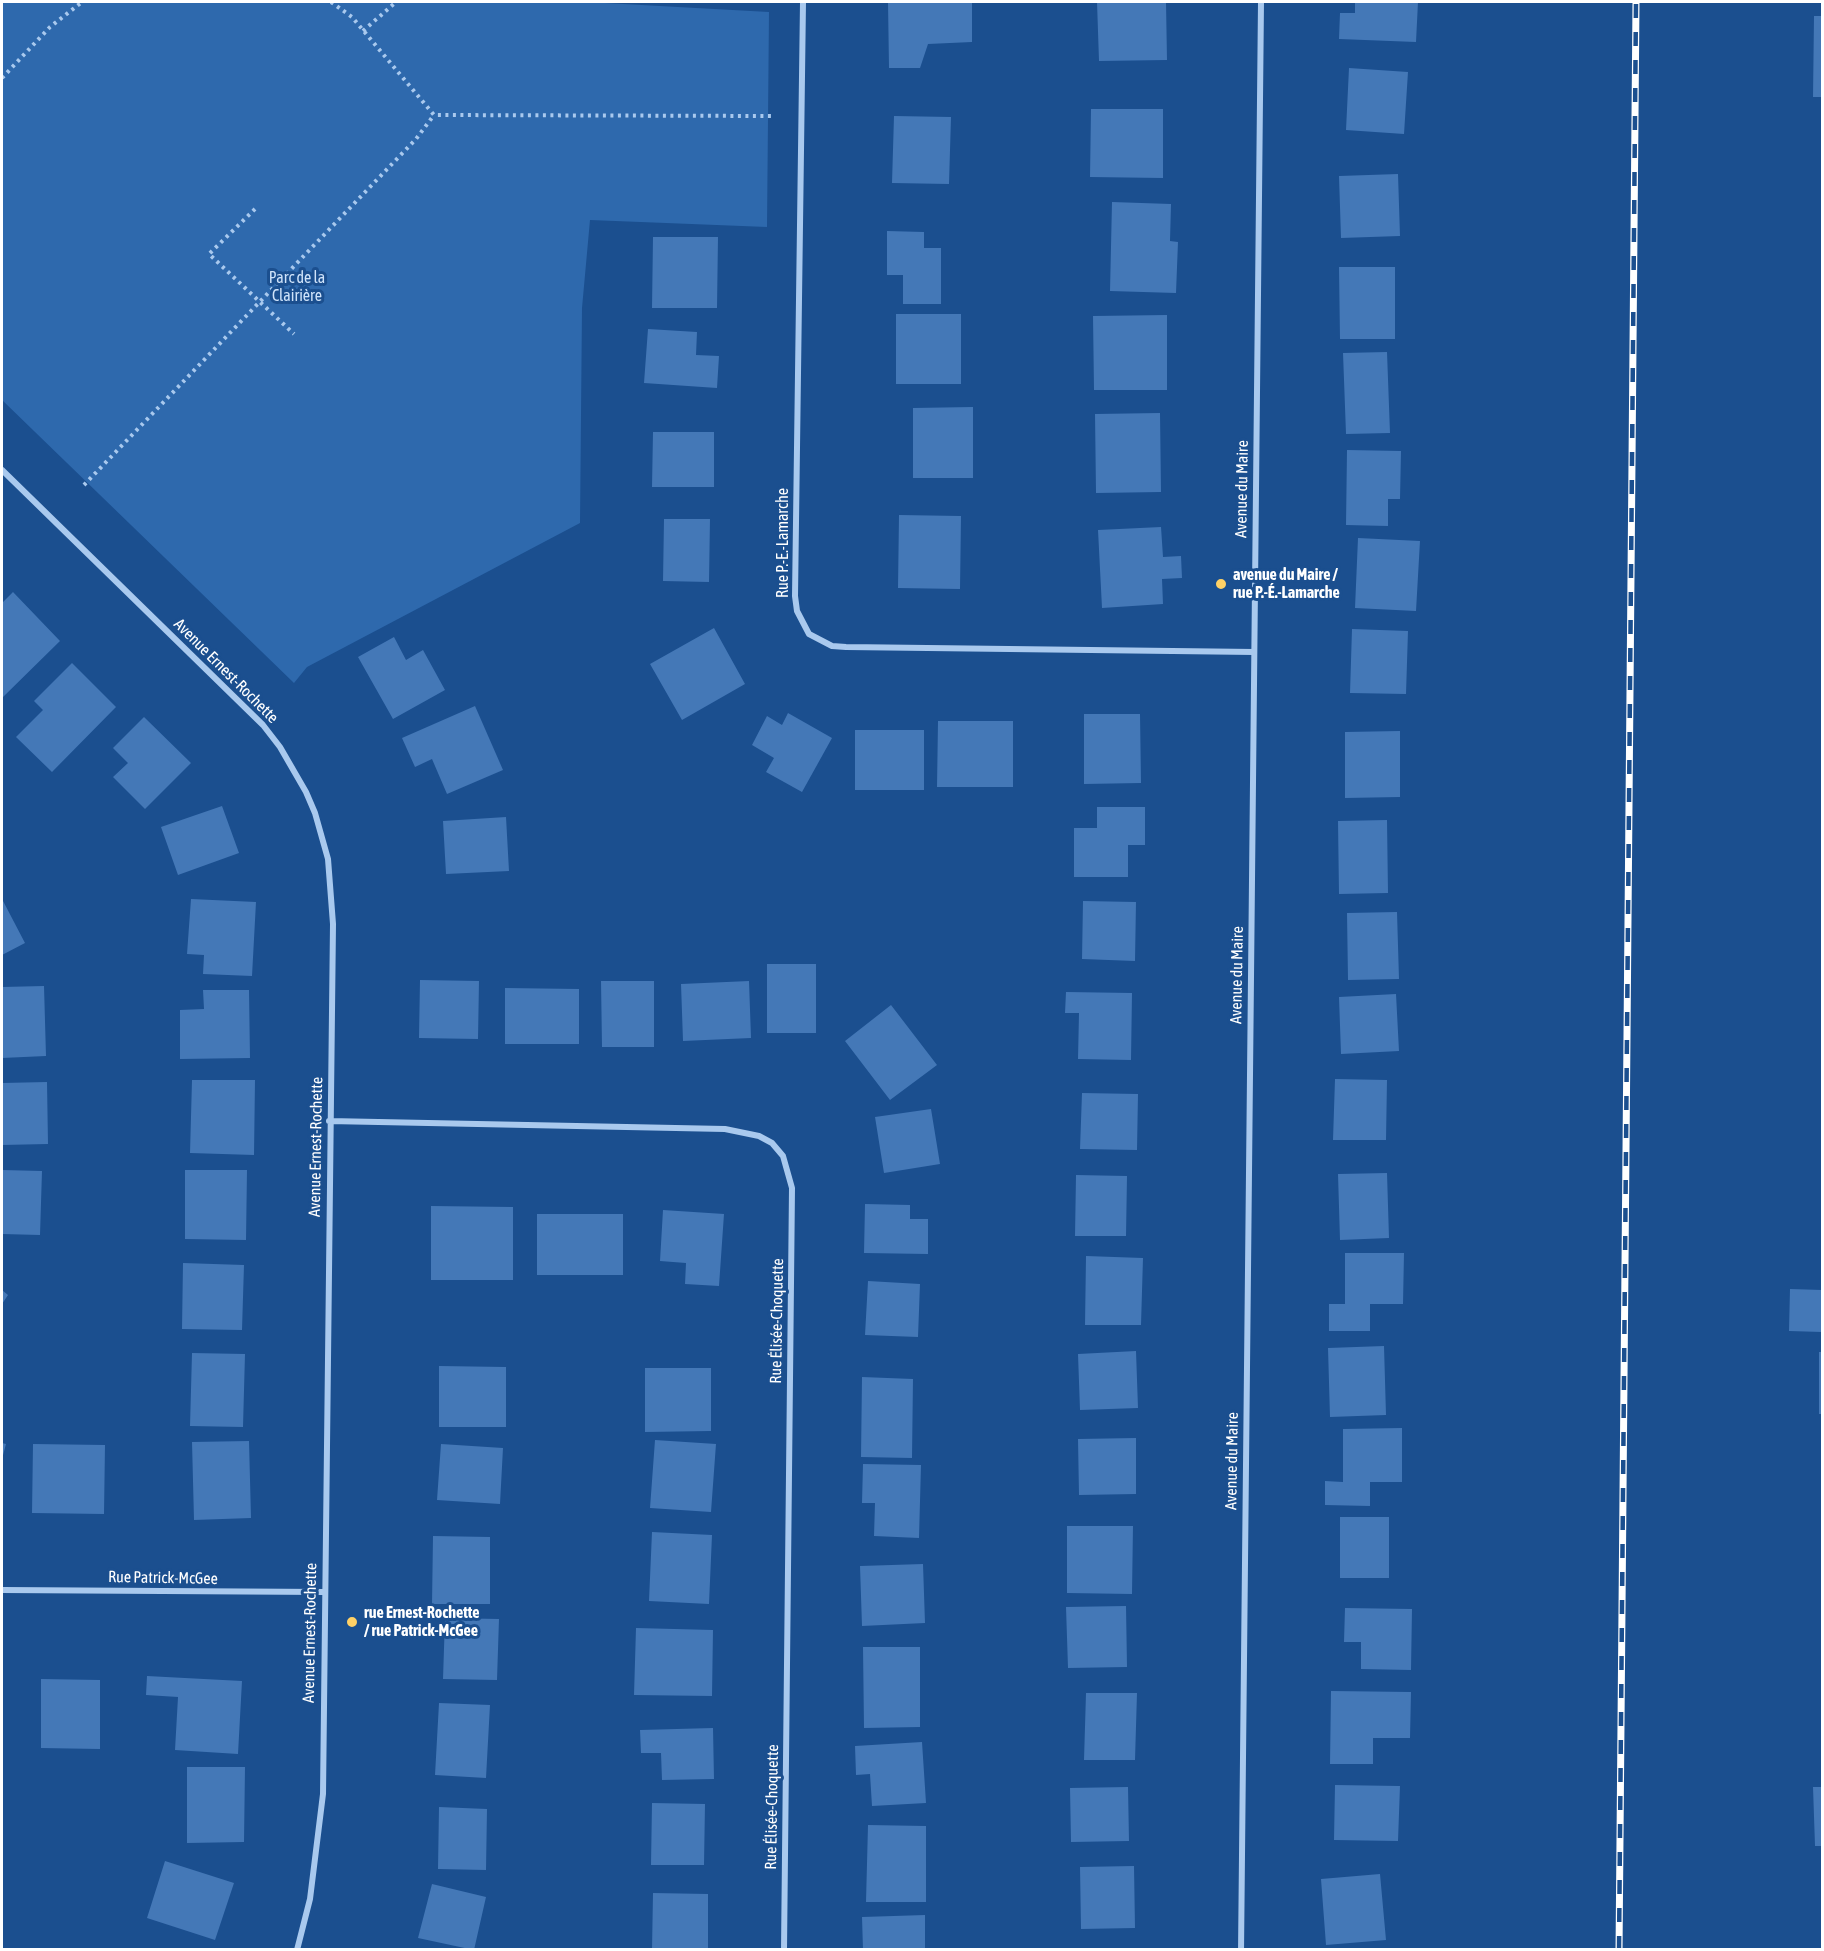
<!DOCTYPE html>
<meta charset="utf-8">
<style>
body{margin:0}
#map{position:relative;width:1824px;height:1951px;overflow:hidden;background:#1b4f8f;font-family:"Asap Condensed",sans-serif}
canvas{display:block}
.frame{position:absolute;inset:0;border:3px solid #fff;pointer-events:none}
</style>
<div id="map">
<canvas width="1824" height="1951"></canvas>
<div class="frame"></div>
</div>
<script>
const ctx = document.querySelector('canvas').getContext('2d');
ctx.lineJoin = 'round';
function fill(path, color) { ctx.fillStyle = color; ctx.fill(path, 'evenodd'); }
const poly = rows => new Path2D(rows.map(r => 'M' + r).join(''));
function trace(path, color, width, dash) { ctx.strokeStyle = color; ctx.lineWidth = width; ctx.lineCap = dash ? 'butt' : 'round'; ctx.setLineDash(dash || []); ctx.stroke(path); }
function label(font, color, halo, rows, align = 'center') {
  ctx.font = font + ' "Asap Condensed",sans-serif'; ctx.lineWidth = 6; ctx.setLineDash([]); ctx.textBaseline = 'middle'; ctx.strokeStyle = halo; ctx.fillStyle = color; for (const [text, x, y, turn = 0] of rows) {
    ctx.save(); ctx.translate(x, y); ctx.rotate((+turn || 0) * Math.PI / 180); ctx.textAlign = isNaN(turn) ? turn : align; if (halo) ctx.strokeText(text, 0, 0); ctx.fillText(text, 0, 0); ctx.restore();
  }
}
fill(poly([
 [2,2,587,2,769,12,767,227,590,220,582,308,580,523,307,667,294,683,2,400]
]), '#2e69ad');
fill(poly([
 [888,2,972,2,972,42,928,44,920,68,889,68],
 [1097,2,1166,2,1167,60,1099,61],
 [1355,2,1418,2,1416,42,1339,39,1340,13,1355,13],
 [1814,16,1822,16,1822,97,1813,97],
 [1349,68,1408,72,1404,134,1346,130],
 [1091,109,1163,109,1163,178,1090,177],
 [894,116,951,117,949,184,892,183],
 [1398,174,1400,236,1341,238,1339,176],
 [1112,202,1171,204,1170,241,1178,242,1176,293,1110,291],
 [887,231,924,232,924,248,941,248,941,304,903,304,903,275,887,275],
 [653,237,718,237,717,308,652,308],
 [1339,267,1395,267,1395,339,1340,339],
 [896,314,961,314,961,384,896,384],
 [1167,315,1167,390,1094,390,1093,316],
 [648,329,697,332,696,355,719,356,717,388,644,383],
 [1387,352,1390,433,1346,434,1343,353],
 [973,407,973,478,913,478,913,408],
 [1160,413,1161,492,1096,493,1095,414],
 [653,432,714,432,714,487,652,487],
 [1347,450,1401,451,1400,499,1388,499,1388,526,1346,525],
 [899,515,961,516,960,589,898,588],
 [664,519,710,519,709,582,663,581],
 [1161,527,1163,557,1181,556,1182,578,1162,579,1163,604,1102,608,1098,530],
 [1358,538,1420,541,1416,611,1355,608],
 [13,592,60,641,2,698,2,603],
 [714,628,745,684,682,720,650,664],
 [1352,629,1408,631,1406,694,1350,693],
 [394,637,406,660,423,650,445,690,393,719,358,657],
 [72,663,116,707,52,772,16,737,43,710,34,701],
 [475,706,503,770,447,794,432,759,415,767,402,738],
 [788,713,832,738,802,792,766,772,774,758,752,745,767,716,782,725],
 [1084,714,1140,714,1141,783,1084,784],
 [144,717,191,763,145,809,113,777,128,763,113,748],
 [938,721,1013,721,1013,787,937,787],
 [855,730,924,730,924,790,855,790],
 [1400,731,1400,797,1345,798,1345,732],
 [222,806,239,853,178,875,161,827],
 [1097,807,1145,807,1145,845,1128,845,1128,877,1074,877,1074,828,1097,828],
 [506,817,509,871,446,874,443,821],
 [1387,820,1388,893,1339,894,1338,821],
 [2,899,25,943,2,955],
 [191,899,256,902,252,976,203,974,204,955,187,954],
 [1083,901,1136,902,1135,961,1082,959],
 [1397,912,1399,979,1348,980,1347,913],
 [767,964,816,964,816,1033,767,1033],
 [420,980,479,981,478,1039,419,1038],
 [601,981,654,981,654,1047,602,1047],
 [749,981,751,1038,683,1041,681,984],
 [44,986,46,1056,2,1058,2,987],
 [505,988,579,989,579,1044,505,1044],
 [203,990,249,990,250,1058,180,1059,180,1010,204,1009],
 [1066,992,1132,993,1131,1060,1078,1059,1079,1013,1065,1013],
 [1396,994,1399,1051,1341,1054,1339,997],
 [891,1005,937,1065,890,1100,845,1041],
 [1335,1079,1387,1080,1386,1140,1333,1140],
 [192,1080,255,1080,254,1155,190,1153],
 [47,1082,48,1144,2,1145,2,1083],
 [1082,1093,1138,1094,1137,1150,1080,1149],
 [931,1109,940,1164,884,1173,875,1117],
 [2,1170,42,1171,40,1235,2,1234],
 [185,1170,247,1170,246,1240,185,1239],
 [1387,1173,1389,1238,1340,1240,1338,1174],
 [1076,1175,1127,1176,1126,1236,1075,1236],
 [865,1204,910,1205,910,1219,928,1219,928,1254,864,1253],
 [431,1206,513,1207,513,1280,431,1280],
 [663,1210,724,1214,719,1286,685,1284,686,1263,660,1261],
 [537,1214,623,1214,623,1275,537,1275],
 [1345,1253,1404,1253,1403,1304,1370,1304,1370,1331,1329,1331,1329,1304,1345,1304],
 [1086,1256,1143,1258,1141,1325,1085,1325],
 [183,1263,244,1265,242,1330,182,1329],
 [868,1281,920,1284,918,1337,865,1335],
 [1790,1289,1822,1290,1822,1332,1789,1331],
 [2,1290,8,1295,2,1304],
 [1384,1346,1386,1415,1330,1417,1328,1348],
 [1136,1351,1138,1408,1080,1410,1078,1354],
 [1819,1352,1822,1352,1822,1414,1819,1414],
 [192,1353,245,1354,243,1427,190,1426],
 [439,1366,506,1367,506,1427,439,1427],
 [645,1368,711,1368,711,1431,645,1432],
 [862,1377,913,1379,912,1458,861,1457],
 [1402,1428,1402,1482,1370,1482,1370,1506,1325,1505,1325,1481,1343,1482,1343,1429],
 [1136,1438,1136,1494,1079,1495,1078,1439],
 [655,1440,716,1444,711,1512,650,1508],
 [249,1441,251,1518,194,1520,192,1442],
 [2,1443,6,1444,2,1459],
 [33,1444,105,1445,104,1514,32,1513],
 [441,1444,503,1448,500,1504,437,1500],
 [863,1464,921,1465,919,1538,874,1536,875,1503,862,1503],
 [1340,1517,1389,1517,1389,1578,1340,1578],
 [1067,1526,1133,1526,1132,1594,1067,1593],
 [652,1532,712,1535,709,1604,649,1601],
 [433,1536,490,1537,490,1604,432,1604],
 [923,1564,925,1623,862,1626,860,1566],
 [1126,1606,1127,1667,1068,1668,1066,1607],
 [1345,1608,1412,1609,1411,1670,1361,1669,1361,1642,1344,1642],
 [445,1618,499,1619,497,1680,443,1679],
 [636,1628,713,1630,712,1696,634,1695],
 [863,1647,920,1647,920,1727,864,1728],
 [147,1676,242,1681,238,1754,175,1750,178,1697,146,1695],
 [41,1679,100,1680,100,1749,41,1748],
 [1331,1691,1411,1692,1410,1738,1373,1738,1373,1764,1330,1764],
 [1086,1693,1137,1693,1135,1760,1084,1760],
 [439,1703,490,1705,486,1778,435,1775],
 [713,1728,714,1779,662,1780,661,1753,641,1753,640,1730],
 [922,1742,926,1803,872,1806,870,1774,856,1775,855,1746],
 [187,1767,245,1767,244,1842,187,1843],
 [1335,1785,1400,1786,1398,1841,1334,1840],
 [1128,1787,1129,1841,1071,1842,1070,1788],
 [1813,1787,1822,1787,1822,1846,1815,1846],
 [652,1803,705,1804,704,1865,651,1865],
 [439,1807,487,1809,486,1870,438,1869],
 [868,1825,926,1826,926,1902,866,1902],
 [165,1861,234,1883,215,1940,147,1918],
 [1134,1866,1135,1928,1081,1929,1080,1867],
 [1380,1874,1386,1940,1326,1945,1321,1879],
 [432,1884,486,1897,474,1950,418,1938],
 [653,1893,708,1894,708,1950,652,1950],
 [925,1915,925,1950,863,1950,862,1917]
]), '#4478b7');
trace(poly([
 [331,2,352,17,434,115,771,116],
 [363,31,396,2],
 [2,78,50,27,82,2],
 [255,209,209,254,294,334],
 [84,485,416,139,434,115]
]), '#a9c9ee', 4, [3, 4.5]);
trace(poly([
 [803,2,795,596,797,611,809,634,832,646,846,647,1254,652],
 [2,470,263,725,280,747,306,792,315,813,328,859,333,924,323,1794,310,1899,297,1950],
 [329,1121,725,1129,759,1136,772,1143,783,1156,792,1188,784,1950],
 [2,1590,324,1592],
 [1241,1950,1261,2]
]), '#a9c9ee', 6);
const rail = poly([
 [1619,1950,1636,2]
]);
trace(rail, '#fff', 7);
trace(rail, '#1b4f8f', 4.5, [14]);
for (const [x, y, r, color] of [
 [1221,584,6,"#ffd166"],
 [352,1622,6,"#ffd166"]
]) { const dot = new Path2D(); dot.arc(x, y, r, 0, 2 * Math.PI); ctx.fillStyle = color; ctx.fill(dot); trace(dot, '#1b4f8f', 2); }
label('16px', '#cfe3fa', '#1b4f8f', [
 ["Parc de la",297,278],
 ["Clairière",297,296]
]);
label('16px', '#fff', '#1b4f8f', [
 ["Avenue du Maire",1242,489,-89],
 ["Rue P.-E.-Lamarche",783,543,-90],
 ["Avenue Ernest-Rochette",226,671,45],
 ["Avenue du Maire",1237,975,-89],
 ["Avenue Ernest-Rochette",316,1147,-89],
 ["Rue Élisée-Choquette",777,1321,-89],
 ["Avenue du Maire",1232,1461,-89],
 ["Rue Patrick-McGee",163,1578,1],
 ["Avenue Ernest-Rochette",310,1633,-89],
 ["Rue Élisée-Choquette",772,1807,-89]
]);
label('bold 16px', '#fff', '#1b4f8f', [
 ["avenue du Maire /",1233,575],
 ["rue P.-É.-Lamarche",1233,593],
 ["rue Ernest-Rochette",364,1613],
 ["/ rue Patrick-McGee",364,1631]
], 'left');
</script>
